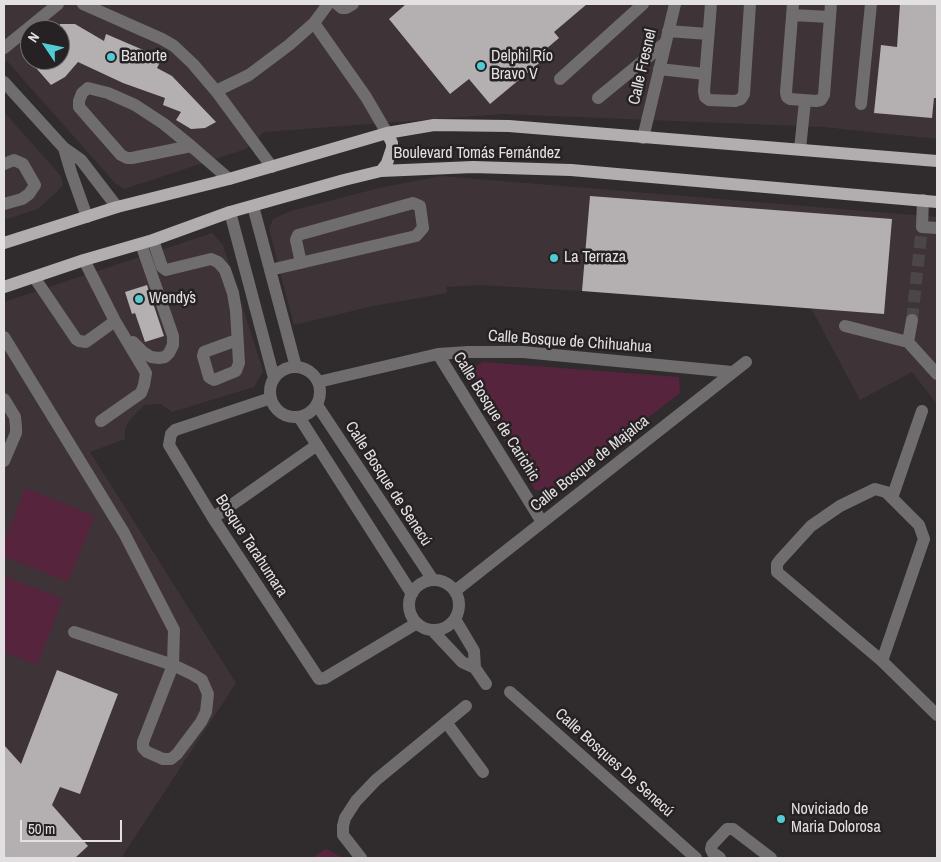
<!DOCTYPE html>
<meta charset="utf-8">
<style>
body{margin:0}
#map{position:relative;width:941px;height:862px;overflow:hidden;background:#302b2d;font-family:"Archivo Narrow",sans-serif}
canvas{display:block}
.frame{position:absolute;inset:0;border:5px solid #e3e0e1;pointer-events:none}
.north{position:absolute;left:20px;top:20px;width:50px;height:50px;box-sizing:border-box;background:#262223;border:1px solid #726e6f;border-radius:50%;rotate:304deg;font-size:14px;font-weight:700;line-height:20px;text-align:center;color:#e3e0e1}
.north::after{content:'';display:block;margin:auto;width:18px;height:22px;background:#51ccd4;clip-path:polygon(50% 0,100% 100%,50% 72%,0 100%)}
.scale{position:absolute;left:20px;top:820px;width:102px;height:22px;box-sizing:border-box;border:2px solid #e3e0e1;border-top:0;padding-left:6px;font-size:15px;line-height:18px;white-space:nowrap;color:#e3e0e1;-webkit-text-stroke:4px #262223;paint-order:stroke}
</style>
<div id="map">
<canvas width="941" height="862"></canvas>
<div class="frame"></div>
<div class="north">N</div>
<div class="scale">50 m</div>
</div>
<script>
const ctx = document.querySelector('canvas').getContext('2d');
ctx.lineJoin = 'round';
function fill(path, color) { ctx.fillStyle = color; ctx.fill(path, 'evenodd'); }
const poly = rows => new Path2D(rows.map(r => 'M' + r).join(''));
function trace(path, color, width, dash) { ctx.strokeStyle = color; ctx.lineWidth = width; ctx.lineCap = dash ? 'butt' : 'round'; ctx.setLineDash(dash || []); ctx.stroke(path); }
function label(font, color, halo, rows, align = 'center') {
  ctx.font = font + ' "Archivo Narrow",sans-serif'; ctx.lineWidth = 5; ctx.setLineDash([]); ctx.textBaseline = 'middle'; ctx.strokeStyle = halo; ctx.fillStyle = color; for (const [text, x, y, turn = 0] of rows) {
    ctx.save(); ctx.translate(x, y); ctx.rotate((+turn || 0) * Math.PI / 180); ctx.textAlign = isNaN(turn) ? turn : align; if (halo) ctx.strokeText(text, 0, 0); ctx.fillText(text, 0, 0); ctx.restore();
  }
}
fill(poly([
 [4,4,937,4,937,139,823,127,503,114,264,132,246,149,124,189,115,183,7,61,4,64],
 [30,30,60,30,60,60,30,60],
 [4,112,61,176,63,186,38,209,4,220],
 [441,176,937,217,937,404,912,372,860,400,811,308,582,291,480,285,446,287,447,293,373,306,294,325,269,229,273,219,291,211,333,200,379,188],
 [212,233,223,245,263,371,254,387,172,412,161,404,144,405,129,421,125,430,125,439,90,452,236,683,121,858,4,858,4,302]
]), '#3e3438');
fill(poly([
 [483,362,679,377,680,393,551,493,535,490,463,374],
 [25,488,95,516,68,582,4,557,4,543],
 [4,576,63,599,37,665,4,652],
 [326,849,343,858,344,858,312,858]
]), '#56243d');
fill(poly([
 [406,4,587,4,554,32,559,38,546,49,550,54,490,104,469,79,450,94,389,19],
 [900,4,937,4,937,98,934,98,932,118,874,113,881,45,897,47],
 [60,24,75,24,104,41,106,34,162,58,157,68,172,76,216,122,205,128,191,129,176,120,181,112,163,105,165,98,123,83,78,62,65,77,51,85,29,60,60,60],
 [590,196,892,219,884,314,582,291],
 [147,285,164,336,145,342,135,313,132,314,125,292],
 [57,670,118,694,80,794,60,787,52,805,88,846,75,858,4,858,4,745,21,764]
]), '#b4afb1');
trace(poly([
 [912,320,921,236]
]), '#4b4648', 12, [12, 6]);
trace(poly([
 [83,4,162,39,174,46,193,64,216,91,272,167],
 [337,4,342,8,346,8,353,4],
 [711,4,704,91,705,97,709,100,735,101,741,99,744,94,750,4],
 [793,4,786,92,787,97,790,99,816,101,821,100,824,95,831,4],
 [792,15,830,17],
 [314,23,328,4],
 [668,31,708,34],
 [4,48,58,4],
 [659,69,705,74],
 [560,79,643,4],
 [4,82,64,148,81,160,117,207],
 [216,91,249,75,289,45,314,23,366,97,387,133],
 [598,98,665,43],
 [861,104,871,4],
 [643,138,675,4],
 [191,146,132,158,127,158,121,155,79,107,79,101,82,93,88,88,108,93,135,105,164,124,191,146,229,179],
 [64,148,71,172,87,217],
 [800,149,805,101],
 [4,164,14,160,23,164,35,185,29,194,22,199,4,204],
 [923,200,922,227,937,228],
 [253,206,296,367],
 [230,212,274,378],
 [153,240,162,267,166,270,211,259,218,262,225,270,233,293,236,311,239,363,236,371,214,380,212,379,209,377,203,356,204,352,237,340],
 [84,260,115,321,146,373,144,385,141,393,101,421],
 [270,270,416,236,423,228,420,206,413,203,298,235,296,240,301,263],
 [34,277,76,339,79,341,86,342,115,321],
 [845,326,908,342,937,374],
 [4,337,124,533,174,630,173,665,143,742,143,748,147,752,163,759,171,759,177,754,201,722,206,712,208,694,202,680,192,674,173,665,74,632],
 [133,342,143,352,151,357,159,358,165,357,169,353,173,345,173,336,141,244],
 [908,342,912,320],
 [438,354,542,522],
 '270 392a25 25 0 1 1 50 0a25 25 0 1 1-50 0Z',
 [318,382,438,354,468,352,523,352,732,372],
 [271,398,175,430,171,434,169,445,213,518,319,679,325,678,417,623],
 [4,399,15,417,16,427,16,433,4,461],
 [317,405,433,580],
 [299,417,412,594],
 [892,498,922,411],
 [213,518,317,445],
 '409 605a25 25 0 1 1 50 0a25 25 0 1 1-50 0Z',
 [455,591,746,362],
 [455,619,474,651,475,668,486,684],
 [432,630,462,662,475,668],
 [882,661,924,539,919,525,886,492,875,489,840,506,811,526,780,560,777,564,777,572,882,661,937,715],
 [510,692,696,858],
 [446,722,483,772],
 [361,858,343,835,343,826,345,818,356,801,376,780,466,706],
 [720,858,713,853,711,849,712,845,727,829,733,829,771,858]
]), '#6f6d6e', 12);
trace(poly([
 [381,171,387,163,392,148,392,143,387,133],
 [4,243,117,207,229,179,387,133,434,125,509,126,937,161],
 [4,287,84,260,153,240,230,212,344,180,381,171,473,167,571,170,937,202]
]), '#b2adaf', 12);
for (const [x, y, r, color] of [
 [111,57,5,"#51ccd4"],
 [481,66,5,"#51ccd4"],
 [554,258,5,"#51ccd4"],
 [139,299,5,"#51ccd4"],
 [781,819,5,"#51ccd4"]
]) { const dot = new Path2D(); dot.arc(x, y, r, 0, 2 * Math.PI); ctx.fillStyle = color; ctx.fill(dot); trace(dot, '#262223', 2); }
label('16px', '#e3e0e1', '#262223', [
 ["Banorte",121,57],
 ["Delphi Río",491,57],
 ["Bravo V",491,75],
 ["La Terraza",564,258],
 ["Wendy´s",149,299],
 ["Noviciado de",791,810],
 ["Maria Dolorosa",791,828]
], 'left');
label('16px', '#e3e0e1', '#262223', [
 ["Calle Fresnel",643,67,-77],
 ["Boulevard Tomás Fernández",477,154],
 ["Calle Bosque de Chihuahua",570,342,4],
 ["Calle Bosque de Carichic",496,417,58],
 ["Calle Bosque de Majalca",590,464,-38],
 ["Calle Bosque de Senecú",388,484,57],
 ["Bosque Tarahumara",251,546,57],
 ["Calle Bosques De Senecú",614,763,42]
]);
</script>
